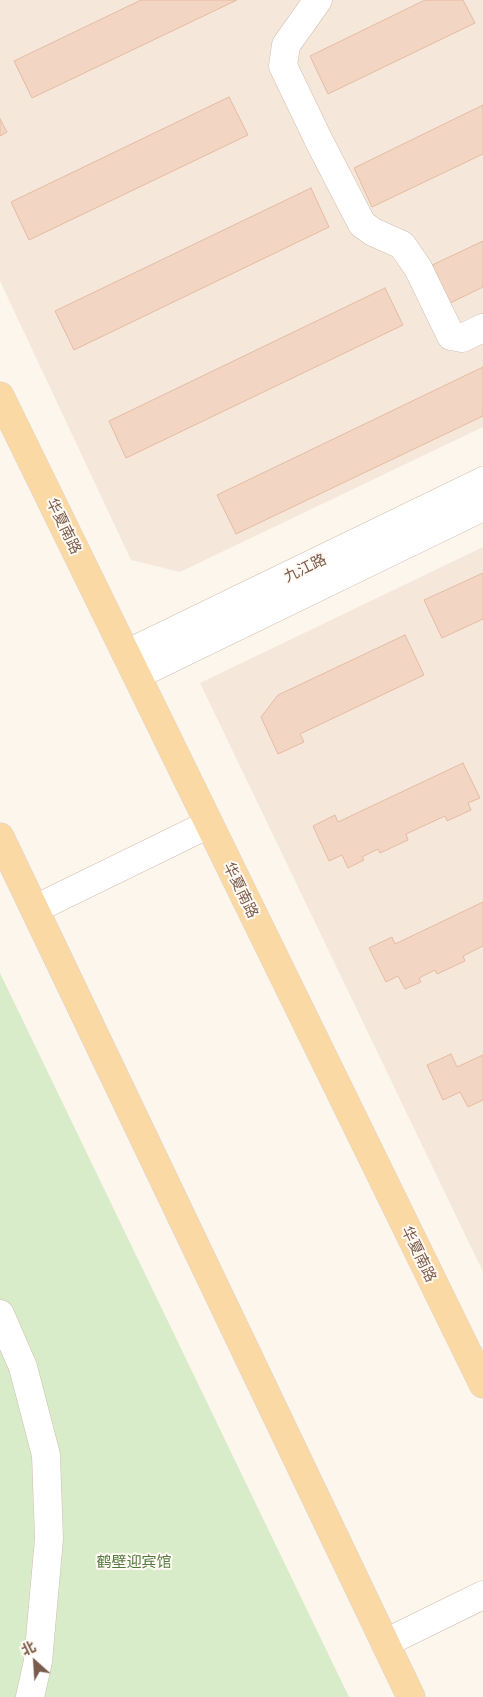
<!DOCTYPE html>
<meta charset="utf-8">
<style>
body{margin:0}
#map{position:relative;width:483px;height:1697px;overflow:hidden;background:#fdf6ec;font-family:Barlow,"Noto Sans SC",sans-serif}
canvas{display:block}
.north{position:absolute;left:10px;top:1637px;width:50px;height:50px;-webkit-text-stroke:4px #fffaf3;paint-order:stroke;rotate:334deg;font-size:14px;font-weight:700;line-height:20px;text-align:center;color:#7a5c4d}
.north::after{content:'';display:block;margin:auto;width:18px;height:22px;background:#7a5c4d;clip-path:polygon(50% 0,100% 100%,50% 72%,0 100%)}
</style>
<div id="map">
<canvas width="483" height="1697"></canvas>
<div class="north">北</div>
</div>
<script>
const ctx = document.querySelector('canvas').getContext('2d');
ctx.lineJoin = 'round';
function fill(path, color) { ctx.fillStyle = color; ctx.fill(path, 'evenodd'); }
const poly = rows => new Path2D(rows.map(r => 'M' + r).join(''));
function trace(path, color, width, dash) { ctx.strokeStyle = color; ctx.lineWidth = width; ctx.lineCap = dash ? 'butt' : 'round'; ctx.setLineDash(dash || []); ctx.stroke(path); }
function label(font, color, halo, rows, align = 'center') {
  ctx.font = font + ' Barlow,"Noto Sans SC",sans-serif'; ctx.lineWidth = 4; ctx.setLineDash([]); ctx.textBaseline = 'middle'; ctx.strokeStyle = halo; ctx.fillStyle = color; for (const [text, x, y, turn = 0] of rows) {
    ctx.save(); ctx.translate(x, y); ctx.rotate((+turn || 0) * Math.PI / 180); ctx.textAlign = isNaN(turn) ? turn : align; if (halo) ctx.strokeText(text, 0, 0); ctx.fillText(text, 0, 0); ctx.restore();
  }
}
fill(poly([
 [0,0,483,0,483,427,180,572,131,560,0,281],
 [483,547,483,1272,200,683]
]), '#f5e8da');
fill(poly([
 [0,973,349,1697,0,1697]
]), '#d8ecc9');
const building = poly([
 [141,0,237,0,32,98,14,61,141,0],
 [425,0,463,0,475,23,328,94,310,56,425,0],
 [229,97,248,135,29,240,11,202,229,97],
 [483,105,483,154,372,207,354,168,483,105],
 [0,119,7,132,0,136,0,119],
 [311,188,329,227,74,350,55,311,311,188],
 [483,241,483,287,446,305,428,267,483,241],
 [385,288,403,325,126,458,109,421,385,288],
 [483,367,483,416,236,534,217,495,483,367],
 [483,573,483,619,442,638,424,600,483,573],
 [405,635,424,675,300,734,304,742,278,754,261,717,278,695,405,635],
 [463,763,480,798,468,803,471,810,447,821,445,816,406,834,408,840,380,853,378,849,362,857,364,860,348,868,342,855,329,861,313,826,335,815,338,822,463,763],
 [483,902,483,946,463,956,465,961,437,974,435,970,419,978,421,982,405,989,398,976,386,982,369,948,392,937,395,944,483,902],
 [451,1054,457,1067,483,1055,483,1100,468,1107,460,1092,443,1100,427,1065,451,1054]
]);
fill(building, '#f3d5c3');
trace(building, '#e6bba3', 1);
const minor = poly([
 [318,0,286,45,283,66,320,143,362,224,373,232,402,245,418,268,451,336,462,338,483,328],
 [126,654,483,481],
 [137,675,483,507],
 [35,909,209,824],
 [0,1314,23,1367,46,1455,49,1539,38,1661,30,1697],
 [385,1643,483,1595]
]);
const major = poly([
 [0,396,483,1384],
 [0,837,411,1697]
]);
trace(minor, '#d1beb0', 29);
trace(major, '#dad1cd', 29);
trace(minor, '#fff', 28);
trace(major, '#fbd9a5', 28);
label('15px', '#7a5c4d', '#fffaf3', [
 ["华夏南路",64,526,64],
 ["九江路",305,568,-26],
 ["华夏南路",241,890,64],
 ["华夏南路",419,1254,64]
]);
label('15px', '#537a41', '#fffaf3', [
 ["鹤壁迎宾馆",134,1562]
]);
</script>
